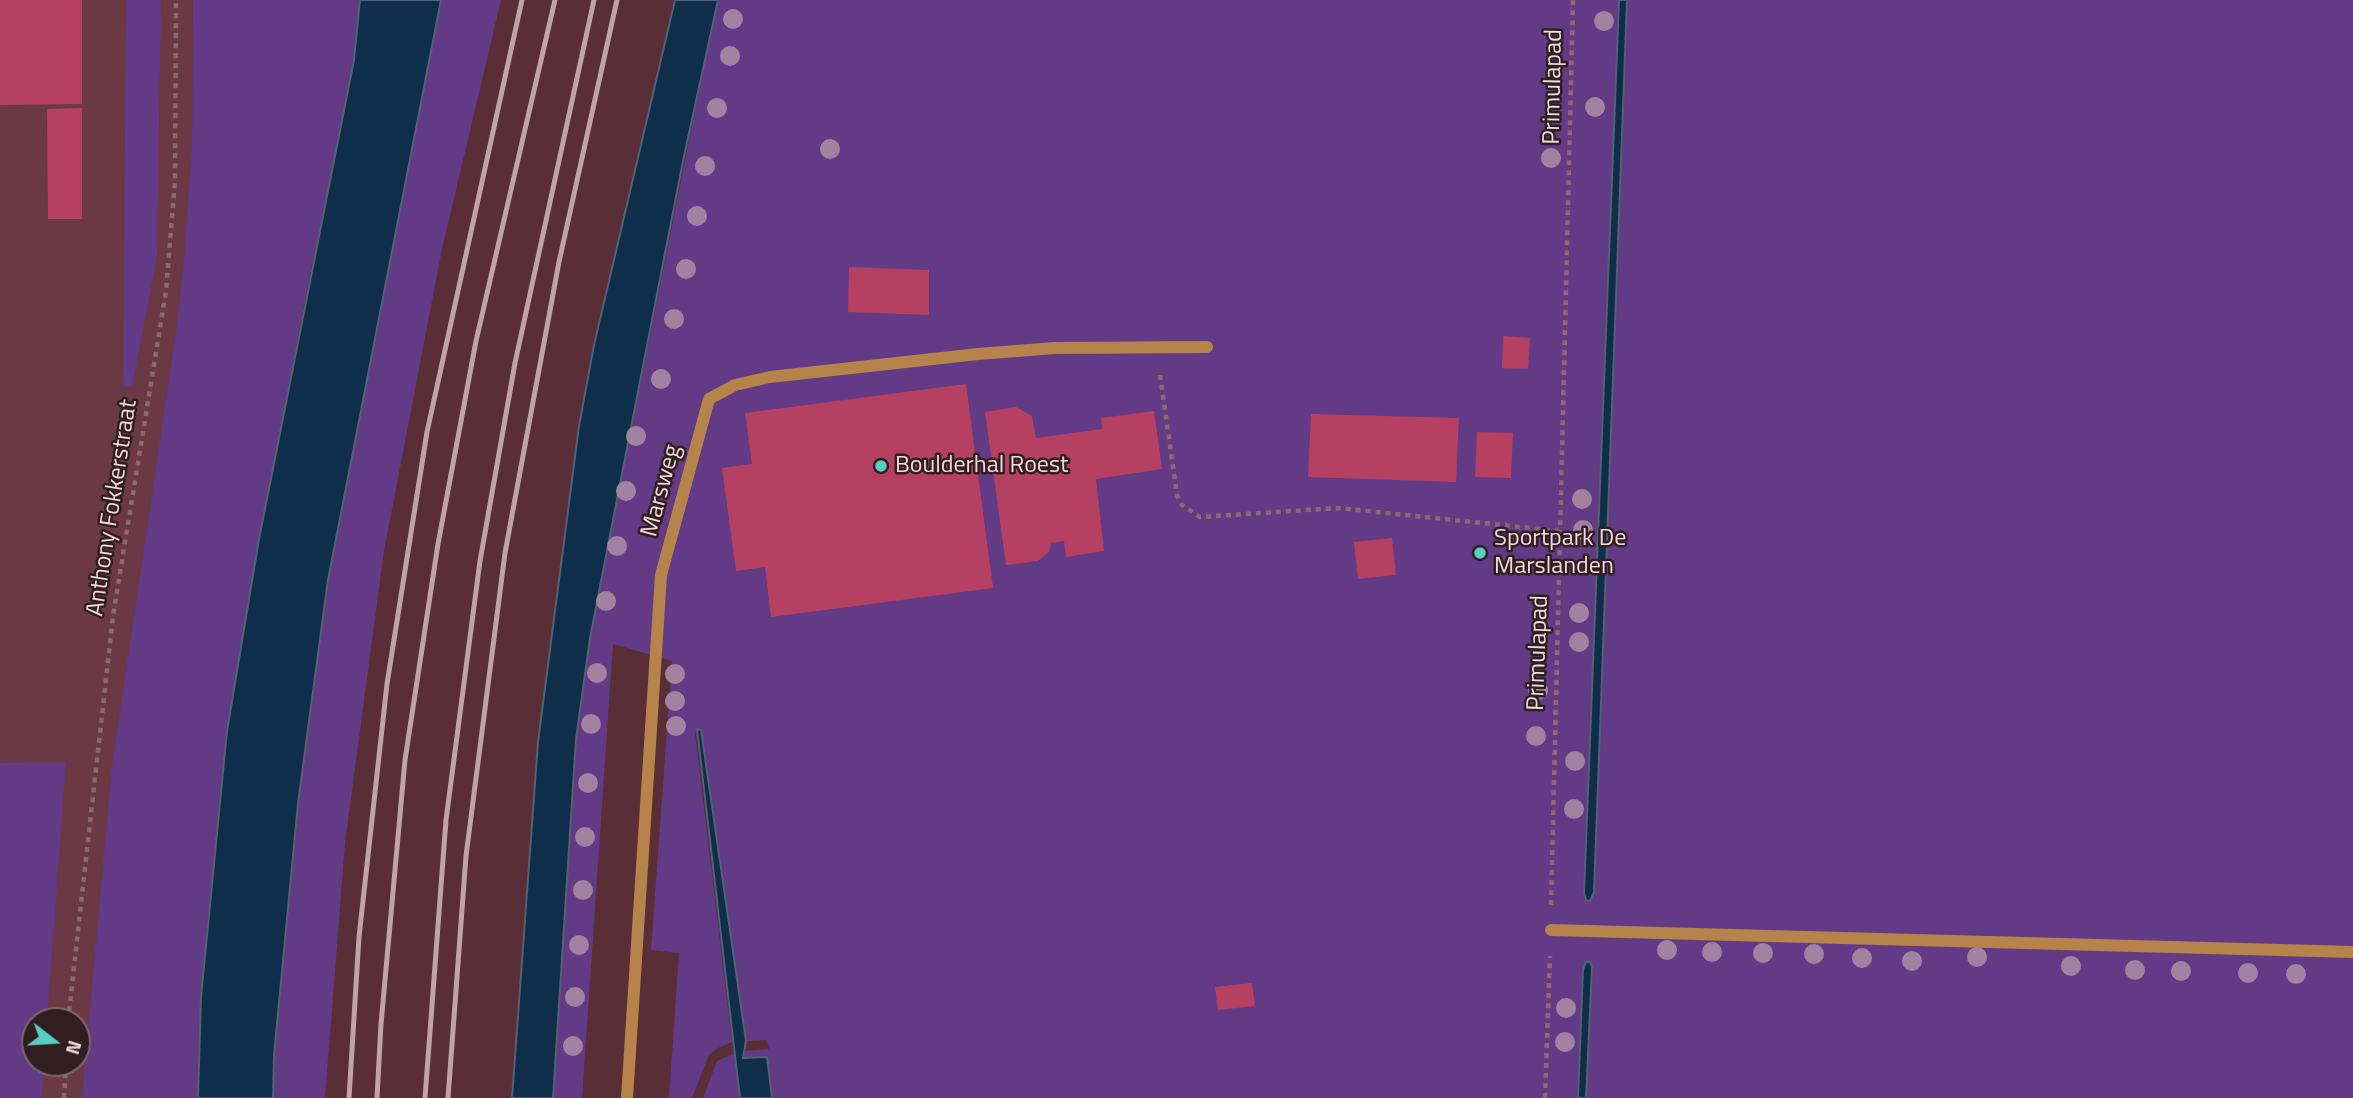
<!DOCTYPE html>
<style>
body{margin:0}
#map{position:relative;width:2353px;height:1098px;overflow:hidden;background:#592e37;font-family:"Titillium Web",sans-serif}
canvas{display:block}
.north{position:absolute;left:21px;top:1007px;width:70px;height:70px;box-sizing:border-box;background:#311e21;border:2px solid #7e686b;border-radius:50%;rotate:107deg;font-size:19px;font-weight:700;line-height:28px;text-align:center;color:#f2d7db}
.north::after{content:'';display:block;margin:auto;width:24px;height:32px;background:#56cec3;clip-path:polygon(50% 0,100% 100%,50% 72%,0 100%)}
</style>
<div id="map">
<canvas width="2353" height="1098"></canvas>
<div class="north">N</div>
</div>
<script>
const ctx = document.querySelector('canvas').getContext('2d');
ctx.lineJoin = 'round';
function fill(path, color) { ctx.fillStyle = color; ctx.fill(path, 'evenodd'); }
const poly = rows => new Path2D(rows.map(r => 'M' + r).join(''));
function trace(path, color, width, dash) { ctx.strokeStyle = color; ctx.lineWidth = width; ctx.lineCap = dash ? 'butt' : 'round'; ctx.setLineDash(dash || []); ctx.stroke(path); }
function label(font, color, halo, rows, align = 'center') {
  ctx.font = font + ' "Titillium Web",sans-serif'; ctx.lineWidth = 5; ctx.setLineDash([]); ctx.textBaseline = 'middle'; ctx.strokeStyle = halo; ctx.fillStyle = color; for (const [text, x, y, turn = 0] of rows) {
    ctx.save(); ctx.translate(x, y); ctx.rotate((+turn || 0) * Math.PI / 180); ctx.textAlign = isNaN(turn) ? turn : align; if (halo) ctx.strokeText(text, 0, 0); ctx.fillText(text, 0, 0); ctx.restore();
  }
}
fill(poly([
 [0,0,286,0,147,1098,0,1098],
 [35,1021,77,1021,77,1063,35,1063]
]), '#6a3943');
fill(poly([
 [126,0,161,0,157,257,132,387,123,387],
 [193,0,360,0,359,23,343,123,310,275,259,539,227,731,201,997,198,1098,82,1098,112,765,177,325,184,259,192,146],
 [441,0,501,0,442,249,384,551,345,843,325,1098,273,1098,274,1055,298,803,328,580],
 [717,0,2353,0,2353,1098,772,1098,767,1058,743,1058,743,1051,769,1049,767,1040,746,1041,701,731,695,733,732,1042,718,1048,709,1055,692,1098,669,1098,679,953,651,950,672,661,613,644,582,1098,553,1098,576,739,590,638],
 [66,762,47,1021,35,1021,35,1063,44,1063,42,1098,0,1098,0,763],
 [737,1052,740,1098,703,1098,717,1061]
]), '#633a86');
const water = poly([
 [360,0,441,0,328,580,298,803,274,1055,273,1098,198,1098,201,997,227,731,259,539,354,60,360,0],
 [675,0,718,0,683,161,590,638,576,739,553,1098,512,1098,538,742,579,426,594,345,675,0],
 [1619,0,1627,0,1594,892,1590,901,1586,900,1584,893,1619,0],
 [697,729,701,730,746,1041,743,1058,767,1057,772,1098,740,1098,697,729],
 [1586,962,1590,962,1592,967,1586,1098,1578,1098,1583,970,1586,962]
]);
fill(water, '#0e2e49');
trace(water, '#526175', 2);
fill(poly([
 [0,0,82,0,82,104,0,105],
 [82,108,82,219,48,219,47,109],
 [849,267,929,270,929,315,848,312],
 [1503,336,1530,338,1528,369,1502,368],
 [966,384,993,588,771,617,765,567,736,571,722,468,752,464,745,413],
 [1016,407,1032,416,1036,438,1102,429,1101,418,1154,411,1162,469,1096,479,1104,551,1066,557,1064,541,1051,543,1049,552,1038,561,1006,565,985,412],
 [1311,414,1459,418,1456,482,1308,477],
 [1477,432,1513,433,1511,478,1475,477],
 [1392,538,1396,575,1358,579,1354,542],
 [1252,983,1255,1006,1218,1010,1215,987]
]), '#b64061');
trace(poly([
 [1160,375,1177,495,1182,505,1200,517,1338,508,1559,531],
 [1551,905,1573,0],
 [68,1021,113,616,166,291,175,181,176,0],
 [64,1098,66,1063],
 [1545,1098,1550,956]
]), '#8e686f', 4.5, [5, 5]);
trace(poly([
 [1551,930,2353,952],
 [627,1098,661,575,709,399,735,385,770,377,978,354,1055,348,1207,347]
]), '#b6834b', 12);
trace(poly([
 [349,1098,359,937,387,684,427,432,522,0],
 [377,1098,381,1024,405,760,438,544,476,341,555,0],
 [425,1098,446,820,480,561,515,363,594,0],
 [448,1098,466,856,505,553,559,262,617,0]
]), '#c2a2a7', 5);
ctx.fillStyle = '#a282a1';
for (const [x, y] of [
 [733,19],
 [1604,21],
 [730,56],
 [1595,107],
 [717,108],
 [830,149],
 [1551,158],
 [705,166],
 [697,216],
 [686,269],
 [674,319],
 [661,379],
 [636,436],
 [626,491],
 [1582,499],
 [1583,530],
 [617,546],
 [606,601],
 [1579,613],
 [1579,642],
 [597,673],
 [675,674],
 [1538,690],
 [675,701],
 [591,724],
 [676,726],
 [1536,736],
 [1575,761],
 [588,783],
 [1574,809],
 [585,837],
 [583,890],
 [579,945],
 [1667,950],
 [1712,952],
 [1763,953],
 [1814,954],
 [1977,957],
 [1862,958],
 [1912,961],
 [2071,966],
 [2135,970],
 [2181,971],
 [2248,973],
 [2296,974],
 [575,997],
 [1566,1008],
 [1565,1042],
 [573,1046]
]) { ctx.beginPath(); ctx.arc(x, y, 10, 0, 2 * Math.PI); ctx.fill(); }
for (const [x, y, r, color] of [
 [881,466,7,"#56cec3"],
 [1480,553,7,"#56cec3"]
]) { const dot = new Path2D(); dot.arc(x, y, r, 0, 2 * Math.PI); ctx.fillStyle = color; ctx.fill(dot); trace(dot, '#311e21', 2.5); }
label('24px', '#f2d7db', '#311e21', [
 ["Primulapad",1554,87,-89],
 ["Marsweg",662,491,-75],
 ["Anthony Fokkerstraat",113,508,-81],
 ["Primulapad",1539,653,-88]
]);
label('24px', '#f2d7db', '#311e21', [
 ["Boulderhal Roest",895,466],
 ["Sportpark De",1494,539],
 ["Marslanden",1494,567]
], 'left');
</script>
